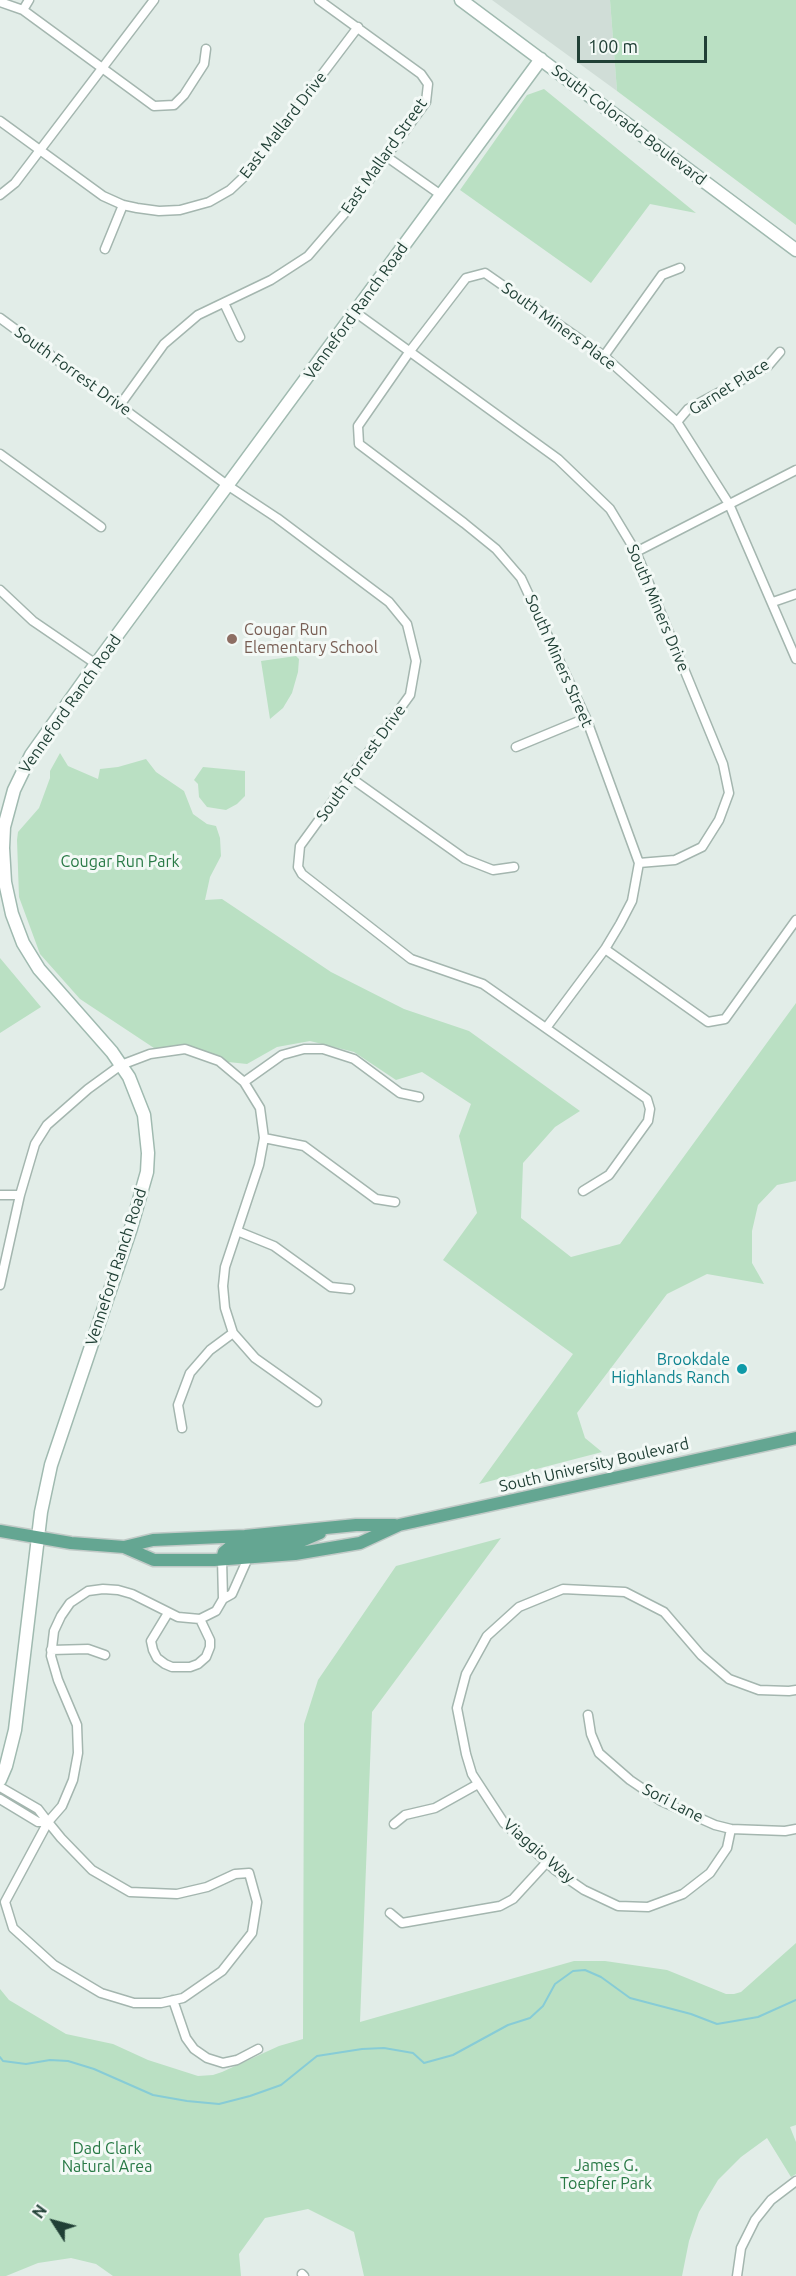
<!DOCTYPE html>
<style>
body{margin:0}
#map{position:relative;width:796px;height:2276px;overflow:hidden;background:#e2ede8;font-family:Ubuntu,sans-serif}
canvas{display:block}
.north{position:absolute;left:24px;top:2192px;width:60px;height:60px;-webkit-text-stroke:4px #f3f9f6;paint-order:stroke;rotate:306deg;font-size:16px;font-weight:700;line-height:24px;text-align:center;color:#214036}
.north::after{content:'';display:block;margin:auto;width:21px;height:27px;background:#214036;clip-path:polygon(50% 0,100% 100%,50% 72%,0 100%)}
.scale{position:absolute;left:577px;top:36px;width:130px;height:27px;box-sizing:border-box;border:3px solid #214036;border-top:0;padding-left:8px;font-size:18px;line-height:21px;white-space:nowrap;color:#214036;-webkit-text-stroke:4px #f3f9f6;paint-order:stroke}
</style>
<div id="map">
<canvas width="796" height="2276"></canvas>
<div class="north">N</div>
<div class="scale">100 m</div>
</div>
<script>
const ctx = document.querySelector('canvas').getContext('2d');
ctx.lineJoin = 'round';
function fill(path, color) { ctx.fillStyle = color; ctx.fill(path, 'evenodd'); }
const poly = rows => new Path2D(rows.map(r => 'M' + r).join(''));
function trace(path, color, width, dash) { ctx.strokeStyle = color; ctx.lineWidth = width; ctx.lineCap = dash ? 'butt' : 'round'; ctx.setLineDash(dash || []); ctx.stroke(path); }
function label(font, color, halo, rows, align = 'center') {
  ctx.font = font + ' Ubuntu,sans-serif'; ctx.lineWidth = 6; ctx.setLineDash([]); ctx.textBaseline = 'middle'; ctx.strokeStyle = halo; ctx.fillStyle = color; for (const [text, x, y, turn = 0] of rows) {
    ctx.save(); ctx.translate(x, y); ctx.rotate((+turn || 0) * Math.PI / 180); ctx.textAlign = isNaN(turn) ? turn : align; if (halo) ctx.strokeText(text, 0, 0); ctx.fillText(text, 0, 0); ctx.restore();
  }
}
fill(poly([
 [492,0,610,0,617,91]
]), '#d0ddd7');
fill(poly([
 [610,0,796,0,796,225,617,91],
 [544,89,696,213,650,204,591,283,460,190,527,95],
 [296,656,299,659,298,672,292,693,283,708,270,719,261,661],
 [60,753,68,766,98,779,100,769,118,767,146,759,156,772,184,791,193,814,207,824,216,826,220,838,221,856,210,877,205,900,222,899,331,972,404,1009,469,1031,580,1111,555,1127,523,1163,521,1218,571,1257,620,1244,796,1003,796,1181,777,1185,758,1205,752,1231,752,1263,764,1284,707,1274,667,1294,577,1413,585,1438,602,1452,479,1484,573,1354,443,1260,477,1213,459,1136,471,1104,422,1072,396,1080,354,1052,310,1041,277,1047,247,1064,219,1061,185,1049,154,1048,80,999,40,954,19,897,17,840,18,832,39,808,50,778,50,771],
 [203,767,245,771,245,796,237,804,226,810,207,807,199,797,198,784,194,780],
 [0,958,41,1007,0,1033],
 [501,1538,372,1712,360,2022,574,1961,605,1961,667,1970,726,1994,734,1994,741,1992,796,1943,796,2125,790,2127,796,2142,796,2174,791,2177,767,2138,741,2157,718,2180,699,2212,689,2241,682,2276,364,2276,354,2232,308,2209,265,2218,239,2254,241,2276,113,2276,96,2264,71,2258,38,2263,6,2276,0,2276,0,1989,9,2000,66,2034,113,2044,148,2060,198,2076,213,2075,222,2072,279,2046,303,2039,304,1724,318,1680,396,1566]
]), '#bae0c3');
trace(poly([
 [0,2057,3,2061,26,2064,50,2060,68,2061,94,2069,153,2095,187,2101,219,2104,250,2096,281,2085,317,2056,362,2049,384,2048,413,2053,424,2063,453,2055,508,2025,530,2018,543,2006,555,1984,573,1971,585,1970,601,1977,630,1998,691,2014,717,2024,758,2017,796,2000]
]), '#87ccd6', 2);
const street = poly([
 [0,2,23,10,154,106,174,105,184,95,204,64,206,49],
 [23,10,29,0],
 [0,121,103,196,123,205,137,208,159,211,180,210,209,202,230,190,246,175,358,27],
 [387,157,441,195],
 [0,195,15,183,154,0],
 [105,249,123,205],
 [224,303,240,337],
 [355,312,558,459,610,509,636,552,723,764,729,793,719,820,702,847,675,860,639,863],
 [0,318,227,485,277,518,389,602,407,624,416,661,410,695,300,846,298,867,302,874,411,959,483,984,647,1099,650,1109,648,1121,609,1175,583,1191],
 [604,356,662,275,680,268],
 [120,405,164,344,198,315,271,280,308,256,345,213,426,102,428,84,421,74,319,0],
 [677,422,688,409,768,366,780,352],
 [0,454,101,527],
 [636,552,796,470],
 [0,590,33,621,96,664],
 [773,602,796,594],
 [516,747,586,718],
 [351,778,465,859,493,870,514,867],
 [605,949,708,1022,725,1019,796,920],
 [546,1028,605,949,620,924,632,901,639,863,586,718,521,578,496,549,464,523,359,444,358,426,410,351,466,278,485,273,604,356,677,422,729,504,796,659],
 [244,1082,282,1055,304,1049,323,1049,354,1059,400,1093,419,1097],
 [264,1138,304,1146,376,1199,395,1202],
 [0,1195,20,1195],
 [237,1231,274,1246,331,1287,350,1289],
 [0,1285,20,1195,35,1144,47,1125,88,1089,121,1065,150,1054,185,1049,219,1061,244,1082,260,1108,264,1138,259,1165,225,1267,223,1286,225,1308,233,1333,255,1358,317,1402],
 [182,1428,178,1405,190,1373,210,1350,233,1333],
 [222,1559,223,1599],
 [168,1613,151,1641,153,1650,157,1658,165,1664,172,1667,190,1667,198,1664,206,1657,210,1647,210,1640,200,1619],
 [51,1650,88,1649,105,1655],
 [588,1715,591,1734,599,1753,630,1780,661,1801,715,1825,731,1829,785,1831,796,1829],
 [0,1787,38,1809,48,1822,61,1838,92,1870,130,1892,177,1894,207,1887,235,1874,249,1873,257,1902,252,1933,222,1971,183,1998,161,2003,134,2003,101,1993,54,1965,13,1928,5,1902,48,1822,62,1806,73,1780,78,1753,77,1725,58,1680,51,1656,54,1631,61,1616,70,1603,88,1591,103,1589,118,1590,132,1594,178,1617,200,1619,216,1611,223,1599,232,1594,248,1558],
 [0,1799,38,1822,48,1822],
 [394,1824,405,1815,435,1808,478,1784],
 [731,1829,727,1848,710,1873,683,1894,648,1907,618,1906,584,1890,555,1870,504,1823,472,1774,466,1754,457,1708,466,1674,487,1636,519,1607,563,1589,625,1592,664,1612,701,1655,729,1679,759,1690,789,1691,796,1690],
 [390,1913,402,1923,500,1906,513,1899,547,1862],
 [173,2000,186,2038,194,2049,207,2058,223,2063,237,2060,258,2049],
 [302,2274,304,2276],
 [737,2276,741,2248,755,2220,771,2200,796,2181]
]);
const secondary = poly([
 [461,0,796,250],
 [0,1780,6,1766,15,1730,41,1512,51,1465,131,1228,147,1172,148,1153,144,1115,129,1077,112,1052,39,969,23,943,12,914,5,882,3,848,4,827,14,790,31,755,93,668,541,59]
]);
const primary = poly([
 [0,1531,71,1543,124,1547,153,1540,245,1536,356,1525,395,1525],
 [124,1547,154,1560,214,1560,295,1554,360,1543,399,1525,796,1438],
 [222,1559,224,1552,230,1547,299,1542,320,1533]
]);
trace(street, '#a4b6af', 11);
trace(secondary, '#a0bab0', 15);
trace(primary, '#c1cac7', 15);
trace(street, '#fff', 8);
trace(secondary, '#fff', 12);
trace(primary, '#64a692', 12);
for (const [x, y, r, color] of [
 [232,639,6,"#8d6e63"],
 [742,1369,6,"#0f9aa8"]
]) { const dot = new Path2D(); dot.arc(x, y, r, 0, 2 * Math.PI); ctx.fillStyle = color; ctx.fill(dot); trace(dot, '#f3f9f6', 2); }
label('16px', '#214036', '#f3f9f6', [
 ["East Mallard Drive",283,125,-52],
 ["South Colorado Boulevard",629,125,37],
 ["East Mallard Street",384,156,-55],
 ["Venneford Ranch Road",356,311,-54],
 ["South Miners Place",559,326,36],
 ["South Forrest Drive",73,371,36],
 ["Garnet Place",729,387,-32],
 ["South Miners Drive",658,608,67],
 ["South Miners Street",559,661,66],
 ["Venneford Ranch Road",70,704,-55],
 ["South Forrest Drive",361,763,-54],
 ["Venneford Ranch Road",116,1267,-72],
 ["South University Boulevard",594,1465,-13],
 ["Sori Lane",673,1803,27],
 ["Viaggio Way",539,1851,41]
]);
label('16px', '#785e54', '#f3f9f6', [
 ["Cougar Run",244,630],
 ["Elementary School",244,648]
], 'left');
label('16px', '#287945', '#f3f9f6', [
 ["Cougar Run Park",120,862],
 ["Dad Clark",107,2149],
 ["Natural Area",107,2167],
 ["James G.",606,2166],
 ["Toepfer Park",606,2184]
]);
label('16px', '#0d838f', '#f3f9f6', [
 ["Brookdale",730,1360],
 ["Highlands Ranch",730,1378]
], 'right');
</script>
